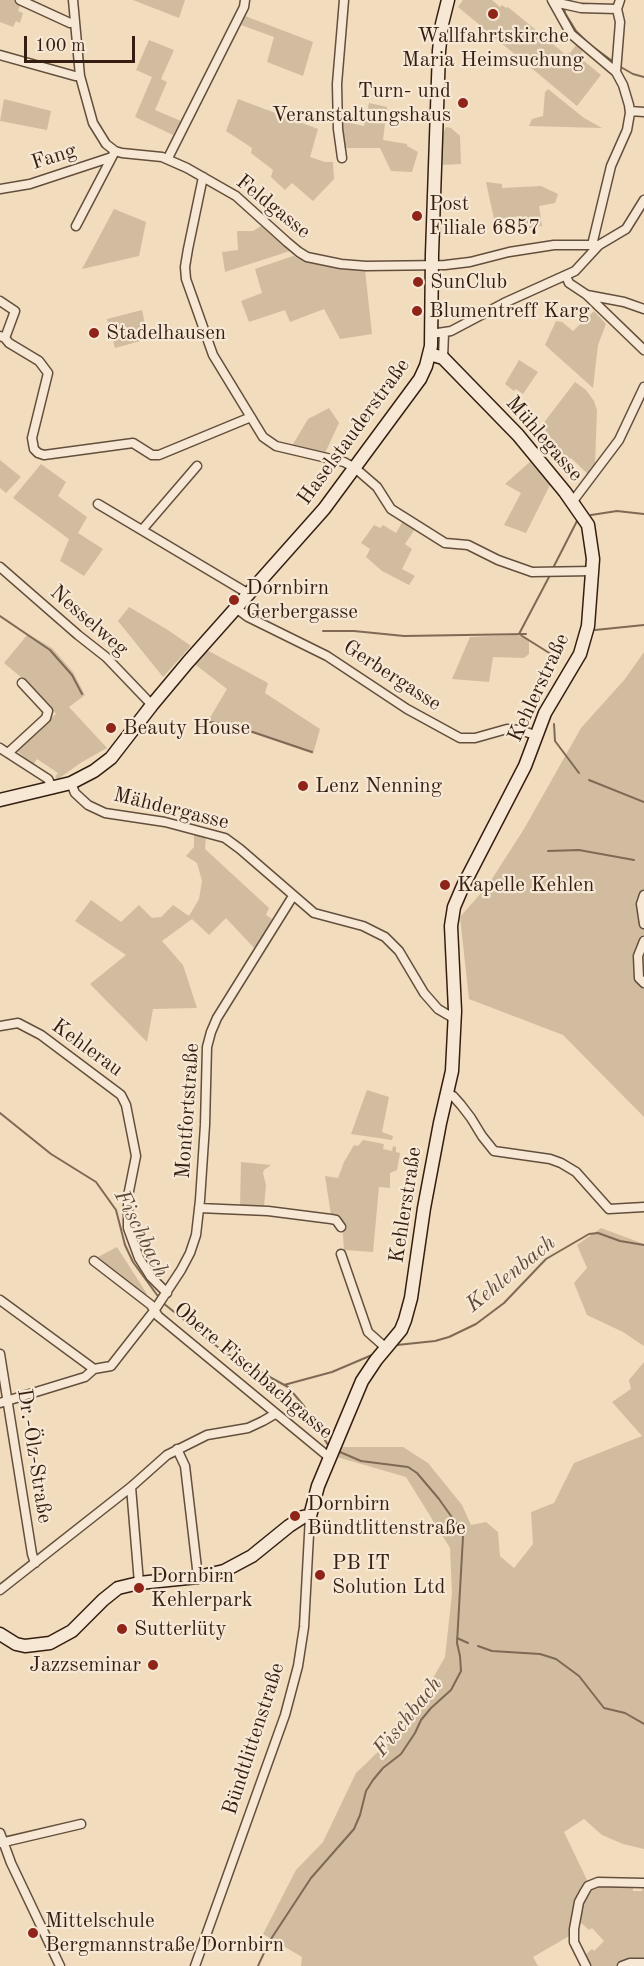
<!DOCTYPE html>
<meta charset="utf-8">
<style>
body{margin:0}
#map{position:relative;width:644px;height:1966px;overflow:hidden;background:#f1dcbd;font-family:"Old Standard TT",serif}
canvas{display:block}
.scale{position:absolute;left:24px;top:36px;width:111px;height:27px;box-sizing:border-box;border:3px solid #351e11;border-top:0;padding-left:8px;font-size:18px;line-height:21px;white-space:nowrap;color:#351e11;-webkit-text-stroke:4px #f6e8d4;paint-order:stroke}
</style>
<div id="map">
<canvas width="644" height="1966"></canvas>
<div class="scale">100 m</div>
</div>
<script>
const ctx = document.querySelector('canvas').getContext('2d');
ctx.lineJoin = 'round';
function fill(path, color) { ctx.fillStyle = color; ctx.fill(path, 'evenodd'); }
const poly = rows => new Path2D(rows.map(r => 'M' + r).join(''));
function trace(path, color, width, dash) { ctx.strokeStyle = color; ctx.lineWidth = width; ctx.lineCap = dash ? 'butt' : 'round'; ctx.setLineDash(dash || []); ctx.stroke(path); }
function label(font, color, halo, rows, align = 'center') {
  ctx.font = font + ' "Old Standard TT",serif'; ctx.lineWidth = 4.5; ctx.setLineDash([]); ctx.textBaseline = 'middle'; ctx.strokeStyle = halo; ctx.fillStyle = color; for (const [text, x, y, turn = 0] of rows) {
    ctx.save(); ctx.translate(x, y); ctx.rotate((+turn || 0) * Math.PI / 180); ctx.textAlign = isNaN(turn) ? turn : align; if (halo) ctx.strokeText(text, 0, 0); ctx.fillText(text, 0, 0); ctx.restore();
  }
}
fill(poly([
 [0,0,14,0,21,3,18,11,23,13,20,23,16,21,13,27,0,22],
 [133,0,185,0,179,18],
 [463,0,492,0,500,7,502,5,506,8,508,7,565,54,570,53,576,45,583,50,579,57,601,75,577,106,458,7],
 [245,16,313,42,303,76,267,62,274,37,241,25],
 [149,40,174,50,161,79,167,82,155,110,181,121,173,135,135,117,152,77,136,70],
 [548,89,584,118,602,128,529,126,532,119,543,116,545,92],
 [4,99,51,111,47,130,0,121],
 [238,99,318,129,310,157,325,162,333,162,334,179,313,201,292,183,285,190,271,177,273,170,251,153,252,148,226,131],
 [369,103,387,107,383,140,407,144,407,146,418,152,412,172,391,171,380,148,344,148,341,110,347,111,346,122,364,126],
 [446,127,451,128,460,136,461,164,441,165,443,133],
 [486,182,502,184,502,188,541,186,558,194,555,203,539,206,542,226,525,229,522,216,494,219],
 [114,209,146,222,139,256,82,269],
 [261,226,290,251,225,272,222,252,238,250,237,231,253,231],
 [293,256,327,266,365,270,372,334,340,339,324,309,290,322,285,310,249,322,241,301,262,293,255,269],
 [142,310,148,339,115,348,107,319],
 [594,311,606,324,598,345,593,388,545,345,556,321,562,322,573,331],
 [519,360,538,372,523,394,516,389,514,391,505,384],
 [575,382,586,390,594,401,597,410,595,465,588,474,571,458,567,460,542,425],
 [329,408,339,423,325,453,292,446,308,419],
 [0,460,21,477,6,493,0,488],
 [532,460,551,483,526,533,504,525,521,493,505,484],
 [41,464,66,482,58,496,87,517,78,533,103,549,84,576,60,561,69,539,13,498],
 [403,521,415,529,405,544,412,549,402,569,415,576,409,585,382,571,366,557,370,549,361,543,374,525,380,528,383,525,396,533],
 [129,607,168,630,191,646,163,677,118,621],
 [28,634,52,648,73,672,85,695,69,707,107,748,82,762,58,779,55,777,58,773,37,759,33,765,17,751,24,741,56,714,28,683,4,663],
 [516,635,529,639,529,654,524,658,493,657,489,682,452,679,470,637],
 [205,649,268,683,265,693,320,729,313,754,240,729,208,721,227,689,192,662],
 [644,652,644,1117,563,1035,469,999,460,917,488,885,524,829,581,728,625,679],
 [194,834,206,836,205,849,269,908,266,915,272,919,255,949,226,918,209,935,192,919,162,941,183,965,197,1008,153,1009,147,1042,90,984,126,955,75,921,91,900,121,922,139,905,152,918,161,917,173,905,189,916,199,899,202,881,197,863,186,856,194,847],
 [367,1090,389,1097,382,1132,393,1136,392,1140,351,1134],
 [363,1140,384,1144,383,1149,392,1151,393,1146,396,1147,396,1152,400,1153,397,1170,390,1173,390,1188,379,1187,373,1252,344,1250,342,1223,331,1215,325,1176,338,1178,344,1162,354,1145,358,1146],
 [241,1162,271,1165,264,1170,263,1173,266,1185,264,1207,240,1207],
 [601,1228,644,1244,644,1346,623,1332,587,1315,574,1283,587,1268,577,1245],
 [117,1247,147,1294,143,1297,96,1258],
 [644,1362,644,1849,623,1844,602,1835,584,1819,564,1832,587,1880,590,1883,633,1883,633,1891,642,1891,644,1884,644,1966,590,1966,583,1957,592,1949,594,1951,604,1941,592,1928,589,1930,579,1921,571,1935,533,1957,538,1966,301,1966,302,1957,263,1934,296,1870,323,1842,356,1773,407,1724,445,1657,452,1593,450,1548,406,1477,337,1457,341,1447,403,1447,428,1463,462,1505,471,1525,486,1522,498,1532,500,1556,514,1568,533,1544,531,1512,554,1503,574,1463,642,1436,612,1402,631,1389,629,1380]
]), '#d1bca0');
trace(poly([
 [564,6,565,13,576,31,589,44,615,63],
 [619,66,633,74,644,77],
 [591,515,617,511,644,514],
 [553,568,577,521],
 [549,577,519,634,554,656,557,663],
 [0,616,50,650,72,675,82,694],
 [595,630,644,625],
 [323,631,354,631,404,636,526,634],
 [210,722,232,725,312,752],
 [554,724,555,741,579,773],
 [589,780,644,802],
 [548,851,579,850,634,860],
 [0,1113,51,1154,96,1182,116,1210,125,1245,133,1262,160,1299],
 [163,1303,224,1352,288,1387,304,1406,328,1445],
 [397,1345,435,1341,449,1337,476,1324,504,1303,546,1259,589,1234,598,1233,620,1241,644,1245],
 [284,1385,332,1372,372,1355],
 [457,1638,468,1643],
 [478,1646,492,1651,540,1654,556,1659,579,1676,604,1708,625,1713,644,1724],
 [258,1966,269,1942,311,1878,354,1829,360,1815,366,1791,373,1780,383,1768,401,1754,415,1733,421,1720,431,1708,451,1690,461,1671,460,1656,457,1643,463,1537,458,1526,439,1499,417,1473,408,1467,361,1461,340,1452]
]), '#7f6955', 2);
const street = poly([
 [20,0,70,23,75,22],
 [73,0,80,76,93,123,106,144,115,151,122,153,162,157,187,168,236,196,287,242,299,252,307,257,341,264,366,266,445,265,470,262,509,252,554,245,599,245],
 [552,0,571,34,616,72,623,85,629,105,630,113,627,130,611,166,592,245],
 [554,2,581,8,617,9,620,0],
 [0,55,75,76,80,76],
 [616,72,620,22,617,9],
 [630,111,644,112],
 [168,158,244,7,245,0],
 [342,158,338,129,337,84,344,0],
 [203,177,188,249,185,267,186,279,213,355,263,437,276,446,344,462,355,468,377,487,391,509,445,543,468,545,498,560,532,572,592,571],
 [0,189,30,184,112,157,115,151],
 [76,226,112,157],
 [566,276,569,283,587,295,644,350],
 [587,295,624,302,644,309],
 [0,301,15,311,5,338],
 [431,334,451,331,504,303,575,271,599,245,626,229,644,200],
 [0,336,5,338,9,343,39,361,48,373,32,438,34,449,38,453,44,455,133,443,152,455,159,455,251,417],
 [443,358,444,333],
 [573,501,619,440,644,387],
 [98,504,249,594],
 [142,530,197,466],
 [0,567,78,635,106,657,152,705],
 [236,608,248,617,327,656,407,709,460,738,475,738,507,729,520,730,535,735],
 [0,748,48,779,53,789],
 [8,753,46,718,48,711,22,683],
 [71,783,75,793,88,805,105,813,165,822,225,838,240,849,314,913,363,926,385,937,399,951,424,993,438,1009,455,1019],
 [644,895,641,904,644,924],
 [644,941,638,956,639,978,644,983],
 [0,1026,18,1023,41,1035,121,1095,126,1105,136,1156,128,1196,128,1228,139,1258,151,1277,167,1293],
 [447,1093,453,1096,461,1105,471,1118,482,1136,494,1151,550,1159,561,1163,576,1172,609,1209,644,1207],
 [199,1208,268,1211,331,1219,336,1220,341,1227],
 [341,1254,368,1332,386,1348],
 [94,1261,151,1305,158,1316,330,1458],
 [0,1300,94,1369,111,1366,154,1311,181,1270,190,1253,196,1235,200,1200,205,1125,207,1047,211,1032,217,1018,293,896],
 [0,1354,32,1554,35,1563],
 [0,1403,85,1377,94,1369],
 [177,1449,185,1466,198,1577],
 [131,1487,139,1583],
 [0,1590,131,1487,167,1455,207,1435,248,1428,263,1421,275,1414],
 [0,1833,11,1863,60,1966],
 [0,1843,81,1824],
 [195,1966,285,1715,298,1666,304,1627,310,1516],
 [586,1966,574,1942,574,1929,579,1902,585,1891,588,1886,598,1882,644,1883],
 [622,1966,630,1963,644,1963]
]);
const secondary = poly([
 [0,800,71,783,94,771,111,758,152,705,188,662,324,509,420,379,426,366,431,346,432,254,439,51,442,24,448,0],
 [0,1634,16,1644,25,1646,50,1643,72,1631,103,1600,118,1588,139,1583,198,1577,224,1571,252,1556,289,1526,303,1517,310,1516,318,1486,362,1381,376,1360,401,1330,405,1320,411,1298,424,1208,440,1123,452,1071,455,1011,451,926,454,907,463,886,525,766,545,713,580,654,588,626,593,559,588,525,565,492,518,435,443,358,430,354]
]);
trace(street, '#644e3c', 11);
trace(secondary, '#351e11', 15);
trace(street, '#f6e8d4', 8);
trace(secondary, '#f6e8d4', 12);
for (const [x, y, r, color] of [
 [493,14,6,"#8f2418"],
 [463,103,6,"#8f2418"],
 [417,216,6,"#8f2418"],
 [418,282,6,"#8f2418"],
 [417,311,6,"#8f2418"],
 [94,333,6,"#8f2418"],
 [234,600,6,"#8f2418"],
 [111,728,6,"#8f2418"],
 [303,786,6,"#8f2418"],
 [445,885,6,"#8f2418"],
 [295,1516,6,"#8f2418"],
 [320,1575,6,"#8f2418"],
 [139,1588,6,"#8f2418"],
 [122,1629,6,"#8f2418"],
 [153,1665,6,"#8f2418"],
 [33,1933,6,"#8f2418"]
]) { const dot = new Path2D(); dot.arc(x, y, r, 0, 2 * Math.PI); ctx.fillStyle = color; ctx.fill(dot); trace(dot, '#f6e8d4', 2); }
label('21px', '#351e11', '#f6e8d4', [
 ["Wallfahrtskirche",493,36,"center"],
 ["Maria Heimsuchung",493,60,"center"],
 ["Turn- und",451,91,"right"],
 ["Veranstaltungshaus",451,115,"right"],
 ["Post",429,204],
 ["Filiale 6857",429,228],
 ["SunClub",430,282],
 ["Blumentreff Karg",429,311],
 ["Stadelhausen",106,333],
 ["Dornbirn",246,588],
 ["Gerbergasse",246,612],
 ["Beauty House",123,728],
 ["Lenz Nenning",315,786],
 ["Kapelle Kehlen",457,885],
 ["Dornbirn",307,1504],
 ["Bündtlittenstraße",307,1528],
 ["PB IT",332,1563],
 ["Solution Ltd",332,1587],
 ["Dornbirn",151,1576],
 ["Kehlerpark",151,1600],
 ["Sutterlüty",134,1629],
 ["Jazzseminar",141,1665,"right"],
 ["Mittelschule",45,1921],
 ["Bergmannstraße Dornbirn",45,1945]
], 'left');
label('21px', '#351e11', '#f6e8d4', [
 ["Fang",54,157,-18],
 ["Feldgasse",273,207,39],
 ["Haselstauderstraße",354,432,-54],
 ["Mühlegasse",544,439,49],
 ["Nesselweg",89,621,41],
 ["Gerbergasse",392,676,33],
 ["Kehlerstraße",539,688,-65],
 ["Mähdergasse",171,809,14],
 ["Kehlerau",87,1048,36],
 ["Montfortstraße",188,1111,-86],
 ["Kehlerstraße",406,1205,-81],
 ["Obere Fischbachgasse",253,1371,40],
 ["Dr.-Ölz-Straße",34,1456,81],
 ["Bündtlittenstraße",254,1739,-72]
]);
label('italic 22px', '#604a39', '#f6e8d4', [
 ["Fischbach",141,1234,63],
 ["Kehlenbach",511,1274,-39],
 ["Fischbach",408,1717,-51]
]);
</script>
